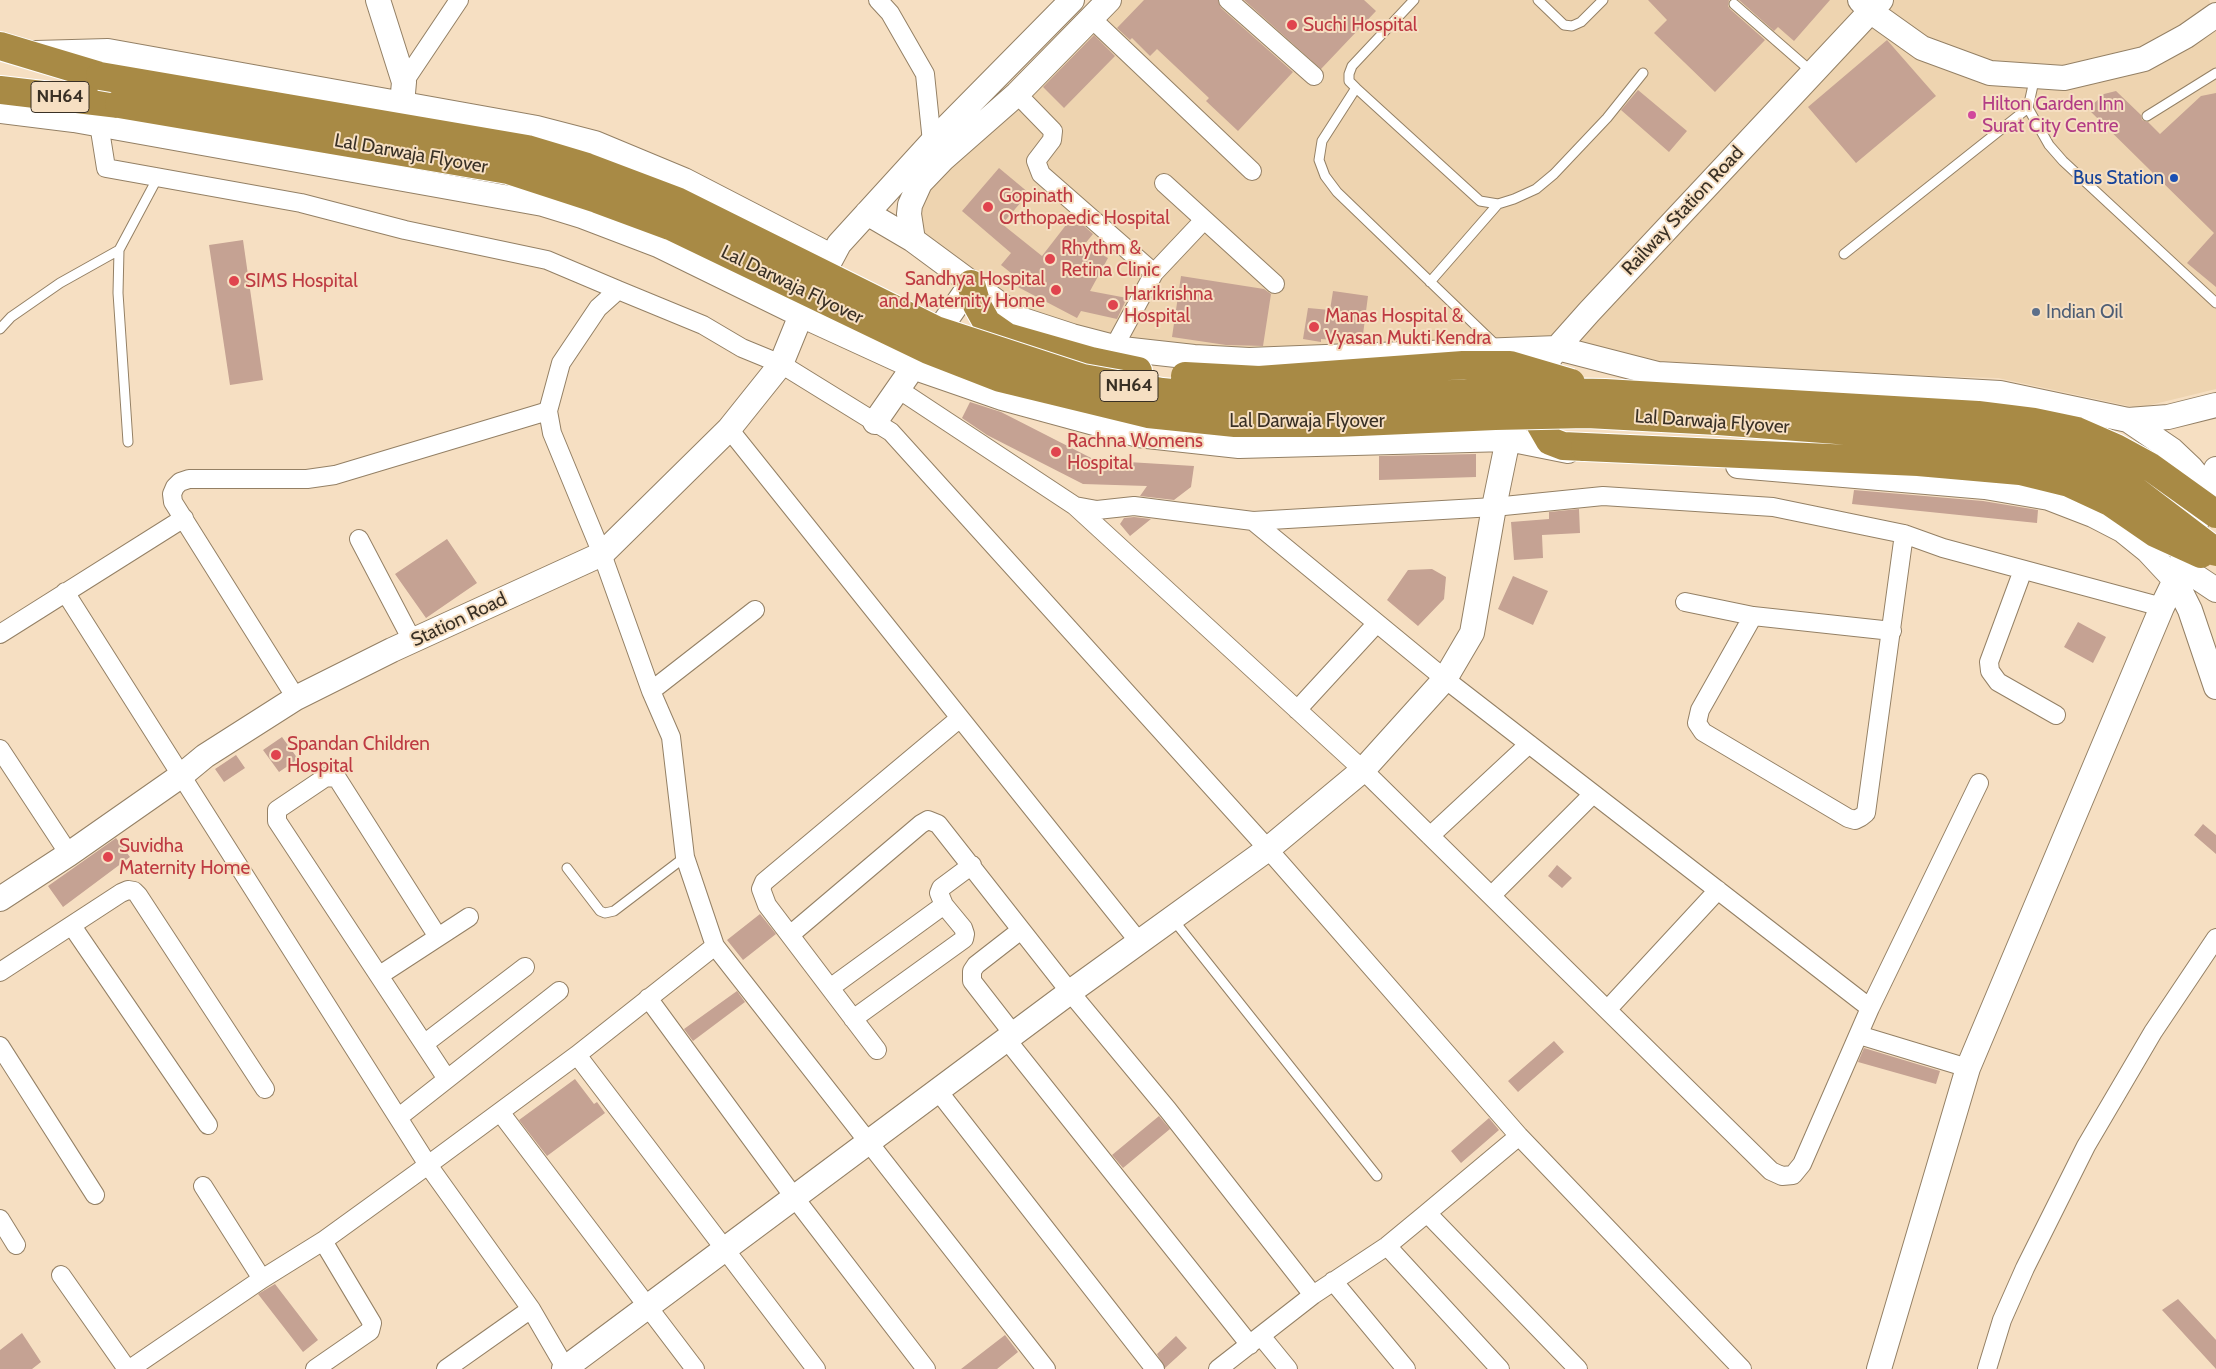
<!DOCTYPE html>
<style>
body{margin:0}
canvas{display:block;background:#f6dfc2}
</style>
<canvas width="2216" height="1369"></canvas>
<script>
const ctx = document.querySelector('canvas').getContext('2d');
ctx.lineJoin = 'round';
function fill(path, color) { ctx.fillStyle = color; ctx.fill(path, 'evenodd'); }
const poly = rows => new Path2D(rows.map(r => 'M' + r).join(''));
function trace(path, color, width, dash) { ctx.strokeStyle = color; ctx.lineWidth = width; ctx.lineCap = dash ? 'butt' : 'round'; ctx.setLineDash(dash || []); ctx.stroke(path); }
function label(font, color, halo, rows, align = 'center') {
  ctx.font = font + ' Cabin,sans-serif'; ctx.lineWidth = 4; ctx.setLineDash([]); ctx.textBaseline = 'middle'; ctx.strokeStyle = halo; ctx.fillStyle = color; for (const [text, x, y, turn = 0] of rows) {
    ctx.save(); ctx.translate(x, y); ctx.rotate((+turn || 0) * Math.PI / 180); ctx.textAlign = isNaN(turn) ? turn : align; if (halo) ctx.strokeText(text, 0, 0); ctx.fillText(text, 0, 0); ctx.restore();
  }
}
fill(poly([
 [1112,0,2209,0,2216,17,2216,389,2138,408,1998,378,1659,367,1569,345,1244,354,1123,345,1023,313,916,235,924,183]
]), '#eed4b0');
fill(poly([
 [1144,0,1218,0,1221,8,1293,72,1238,131,1206,101,1209,98,1157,49,1150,56,1132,38,1130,40,1117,28],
 [1244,0,1364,0,1376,11,1321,69],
 [1648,0,1729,0,1728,6,1730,9,1765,40,1715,92,1654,33,1667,20],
 [1739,0,1830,0,1794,41,1778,27,1774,31],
 [1094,35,1115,56,1064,108,1043,87],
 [1887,40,1936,96,1856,163,1808,107],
 [1638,90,1687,131,1669,152,1621,110],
 [2116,91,2141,115,2142,120,2148,122,2160,134,2201,96,2216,93,2216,287,2187,263,2214,233,2088,109,2104,94],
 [999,168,1029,193,1002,224,1042,256,1073,216,1093,234,1084,245,1108,258,1090,291,1127,298,1117,319,1081,311,1077,318,1016,286,1020,280,1001,265,1011,253,962,211],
 [243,240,263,380,230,385,209,245],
 [1181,276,1264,289,1271,294,1263,346,1226,345,1172,337],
 [1333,291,1368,296,1362,342,1321,339,1321,342,1303,339,1308,308,1330,310],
 [970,402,1001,412,1095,460,1194,466,1191,487,1174,500,1140,496,1147,486,1083,484,987,435,962,418],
 [1476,454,1476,477,1379,480,1379,456],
 [1854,490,1983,501,2038,510,2037,523,1852,504],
 [1579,509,1580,533,1542,535,1543,558,1514,560,1511,522,1549,519,1549,512],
 [1134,517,1151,519,1130,536,1120,524,1124,518],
 [447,539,477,583,426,618,395,574],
 [1432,569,1446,577,1444,599,1418,626,1387,600,1408,570],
 [1513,576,1548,591,1533,625,1498,609],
 [2078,622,2106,637,2093,663,2064,647],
 [282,737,298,759,279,772,263,750],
 [236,755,245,768,224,782,215,769],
 [2203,824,2216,835,2216,854,2194,835],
 [116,838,130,857,63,907,48,886],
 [1557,865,1572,878,1562,888,1548,876],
 [760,914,776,934,743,960,727,940],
 [737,991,745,1002,693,1041,684,1029],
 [1554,1041,1564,1052,1518,1092,1508,1081],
 [1864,1048,1940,1071,1936,1084,1858,1062],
 [575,1079,594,1104,597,1102,605,1113,547,1156,519,1120],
 [1159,1116,1170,1129,1123,1168,1112,1155],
 [1489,1118,1499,1130,1461,1163,1451,1151],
 [275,1284,318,1340,303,1352,258,1294],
 [2178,1299,2216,1340,2216,1369,2162,1310],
 [22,1333,41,1362,32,1369,0,1369,0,1350],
 [1005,1335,1018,1352,997,1369,961,1369],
 [1176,1336,1187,1348,1165,1368,1157,1354]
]), '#c5a293');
const lane = poly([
 [1414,0,1352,66,1349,74,1349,81,1356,88,1322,141,1319,160,1325,176,1337,192,1498,347],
 [1538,0,1564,25,1572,26,1581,22,1603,0],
 [1734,4,1812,72],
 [2035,76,2028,108,2049,145,2063,161,2216,303],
 [1356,88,1480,201,1498,204,1514,199,1536,189,1554,174,1607,118,1643,73],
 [2147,116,2216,73],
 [1844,254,2028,108],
 [1430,282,1498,204],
 [0,329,11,317,60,283,119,250],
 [128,442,118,293,119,250,158,177],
 [567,868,600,911,605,913,614,911,685,857],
 [1172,918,1377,1176]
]);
const street = poly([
 [878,0,890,13,925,74,932,142],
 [1228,0,1314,76],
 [1091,18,1252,171],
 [404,82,459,0],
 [1017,94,1053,131,1052,140,1036,161,1041,174,1154,273],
 [99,124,106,168,301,203,405,230,547,260,618,290,598,308,561,363,548,411,552,433,602,554,651,691,671,737,685,857,715,946,1046,1369],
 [1164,183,1275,284],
 [618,290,703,325,742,348,781,364,891,432,1268,849,1519,1136,1742,1369],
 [1114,347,1154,273,1204,220],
 [898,389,1075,506,1097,510,1134,506,1253,521,1494,507,1603,496,1773,507,1904,534,1943,548,2162,607],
 [729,429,1140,943],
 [1075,506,1363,770,1771,1171,1782,1176,1793,1175,1802,1164,1870,1008,1979,783],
 [1253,521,1445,679,1870,1008],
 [359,539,413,642],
 [2023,570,1989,662,1990,671,1998,682,2056,715],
 [65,592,428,1165,531,1309,566,1369],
 [1685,602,1753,616,1892,631],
 [1753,616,1700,710,1697,723,1703,732,1848,818,1855,820,1861,817,1866,813,1904,534],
 [0,634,184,518],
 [651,691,755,610],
 [296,698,173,502,172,494,175,487,180,482,189,479,307,479,335,475,548,411],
 [1297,710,1377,623],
 [0,749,69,854],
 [1430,836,1529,744],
 [1491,896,1593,794],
 [72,926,208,1125],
 [790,935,921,824,928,820,938,824,1070,992,1168,1110,1313,1295],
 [438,937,337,778,326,777,277,810,277,821,447,1079],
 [0,972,121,893,128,890,134,891,138,895,265,1089],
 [380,975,469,917],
 [830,988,944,905],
 [648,998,794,1197,926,1369],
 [1607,1010,1718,890],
 [853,1019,964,939,965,934,963,928,944,905,939,893,941,888,972,865],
 [1014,1035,972,981,972,971,976,965,1021,930],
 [1859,1035,1968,1068],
 [1007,1040,1250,1345],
 [424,1044,525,967],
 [0,1046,95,1195],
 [877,1050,767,905,761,889,764,882,960,718],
 [577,1055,816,1369],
 [938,1091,1155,1369],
 [500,1112,695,1369],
 [399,1117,559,991],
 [203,1186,262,1279],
 [1427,1213,1519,1136],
 [0,1219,16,1245],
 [1387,1246,1500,1369],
 [61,1275,127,1369],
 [1333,1281,1406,1369],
 [1261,1336,1288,1369],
 [130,1369,262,1279,323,1241,428,1165,577,1055,715,946],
 [315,1369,370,1331,372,1323,323,1241],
 [446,1369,531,1309],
 [1218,1369,1313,1295,1387,1246,1427,1213,1578,1369],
 [1987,1369,2002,1320,2025,1268,2086,1146,2153,1032,2216,938]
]);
const secondary = poly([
 [378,0,404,82,402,104],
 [1860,0,1870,11,1922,48,1990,73,2064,78,2144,59,2186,36,2216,15],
 [36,53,108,51,537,128,595,143,684,180,831,256],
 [0,111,74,120,543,204,582,216,658,245,801,315,921,370,1002,398,1138,435,1239,446,1508,439,1568,451],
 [867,213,913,240,1020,319,1072,336,1122,349,1194,357,1249,360,1557,348,1658,374,2000,393,2128,420,2168,417,2216,405],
 [913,240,909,214,910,205,920,183,943,159,1017,94,1109,0],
 [1532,388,1537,376,1557,348,1589,312,1881,0],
 [2128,420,2172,450,2191,468,2208,489],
 [875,422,971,284],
 [1738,466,1985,487,2049,498,2093,515,2122,530,2148,551,2175,580,2190,610,2216,687],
 [2180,566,2216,590],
 [0,899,69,854,182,775,205,756,296,698,392,650,602,554,729,429,781,364,801,315,839,244,932,142,1072,0],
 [564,1369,1070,992,1268,849,1363,770,1445,679,1472,633,1494,507,1508,439,1515,426],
 [1879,1369,1968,1068,2162,607,2175,580,2216,469]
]);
const highway = poly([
 [0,46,100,76],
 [0,90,119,104],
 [971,284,977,305,987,323,1007,337,1091,361,1138,371],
 [1535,392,1535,403,1539,422,1550,441,1563,446,1585,447]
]);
trace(lane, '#948065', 11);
trace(street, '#948065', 20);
trace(secondary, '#948065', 26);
trace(highway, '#fff', 30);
trace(lane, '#fff', 9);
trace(street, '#fff', 18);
trace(secondary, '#fff', 24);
trace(highway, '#a88a45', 28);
const highwayBridge = poly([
 [100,76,527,149,587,167,677,201,936,330,1083,378,1162,392,1242,400,1341,401,1500,391,1605,393,1978,415,2034,422,2077,431,2116,448,2149,466,2216,514],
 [119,104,508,170,597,199,670,226,928,350,1000,378,1148,414,1235,423,1338,423,1495,416,1587,414,1718,421,2021,444,2071,455,2121,480,2216,552],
 [1185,376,1259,380,1463,365,1510,365,1571,383],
 [1585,447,1918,462,2020,471,2069,483,2110,502,2155,533,2201,554]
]);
trace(highwayBridge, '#fff', 30, []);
trace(highwayBridge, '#a88a45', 28);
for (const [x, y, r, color] of [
 [1292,25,6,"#e0444e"],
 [1972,115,5,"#d1479c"],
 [2174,178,5,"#1a4fb4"],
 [988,207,6,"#e0444e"],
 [1050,259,6,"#e0444e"],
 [234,281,6,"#e0444e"],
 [1056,290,6,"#e0444e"],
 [1113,305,6,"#e0444e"],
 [2036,312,5,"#5c6f8a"],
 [1314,327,6,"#e0444e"],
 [1056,452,6,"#e0444e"],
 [276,755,6,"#e0444e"],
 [108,857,6,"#e0444e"]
]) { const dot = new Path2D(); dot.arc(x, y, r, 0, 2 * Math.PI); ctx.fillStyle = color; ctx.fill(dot); trace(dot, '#f6dfc2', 2); }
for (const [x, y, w] of [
 [60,97,58],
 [1129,386,58]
]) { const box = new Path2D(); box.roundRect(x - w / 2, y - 15.5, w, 31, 4); ctx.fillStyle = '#f6dfc2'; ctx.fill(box); trace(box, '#393025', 1); }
label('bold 18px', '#393025', null, [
 ["NH64",60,97],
 ["NH64",1129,386]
]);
label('19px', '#be3a42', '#f6dfc2', [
 ["Suchi Hospital",1303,25],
 ["Gopinath",999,196],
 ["Orthopaedic Hospital",999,218],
 ["Rhythm &",1061,248],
 ["Retina Clinic",1061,270],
 ["Sandhya Hospital",1045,279,"right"],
 ["and Maternity Home",1045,301,"right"],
 ["SIMS Hospital",245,281],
 ["Harikrishna",1124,294],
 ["Hospital",1124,316],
 ["Manas Hospital &",1325,316],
 ["Vyasan Mukti Kendra",1325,338],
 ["Rachna Womens",1067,441],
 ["Hospital",1067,463],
 ["Spandan Children",287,744],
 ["Hospital",287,766],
 ["Suvidha",119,846],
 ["Maternity Home",119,868]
], 'left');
label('19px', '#b23c85', '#f6dfc2', [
 ["Hilton Garden Inn",1982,104],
 ["Surat City Centre",1982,126]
], 'left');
label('19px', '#393025', '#f6dfc2', [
 ["Lal Darwaja Flyover",411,154,10],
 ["Railway Station Road",1683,211,-47],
 ["Lal Darwaja Flyover",792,285,26],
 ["Lal Darwaja Flyover",1307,421],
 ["Lal Darwaja Flyover",1712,422,4],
 ["Station Road",459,620,-25]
]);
label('19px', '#164399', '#f6dfc2', [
 ["Bus Station",2164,178]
], 'right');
label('19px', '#4e5e75', '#f6dfc2', [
 ["Indian Oil",2046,312]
], 'left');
</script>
